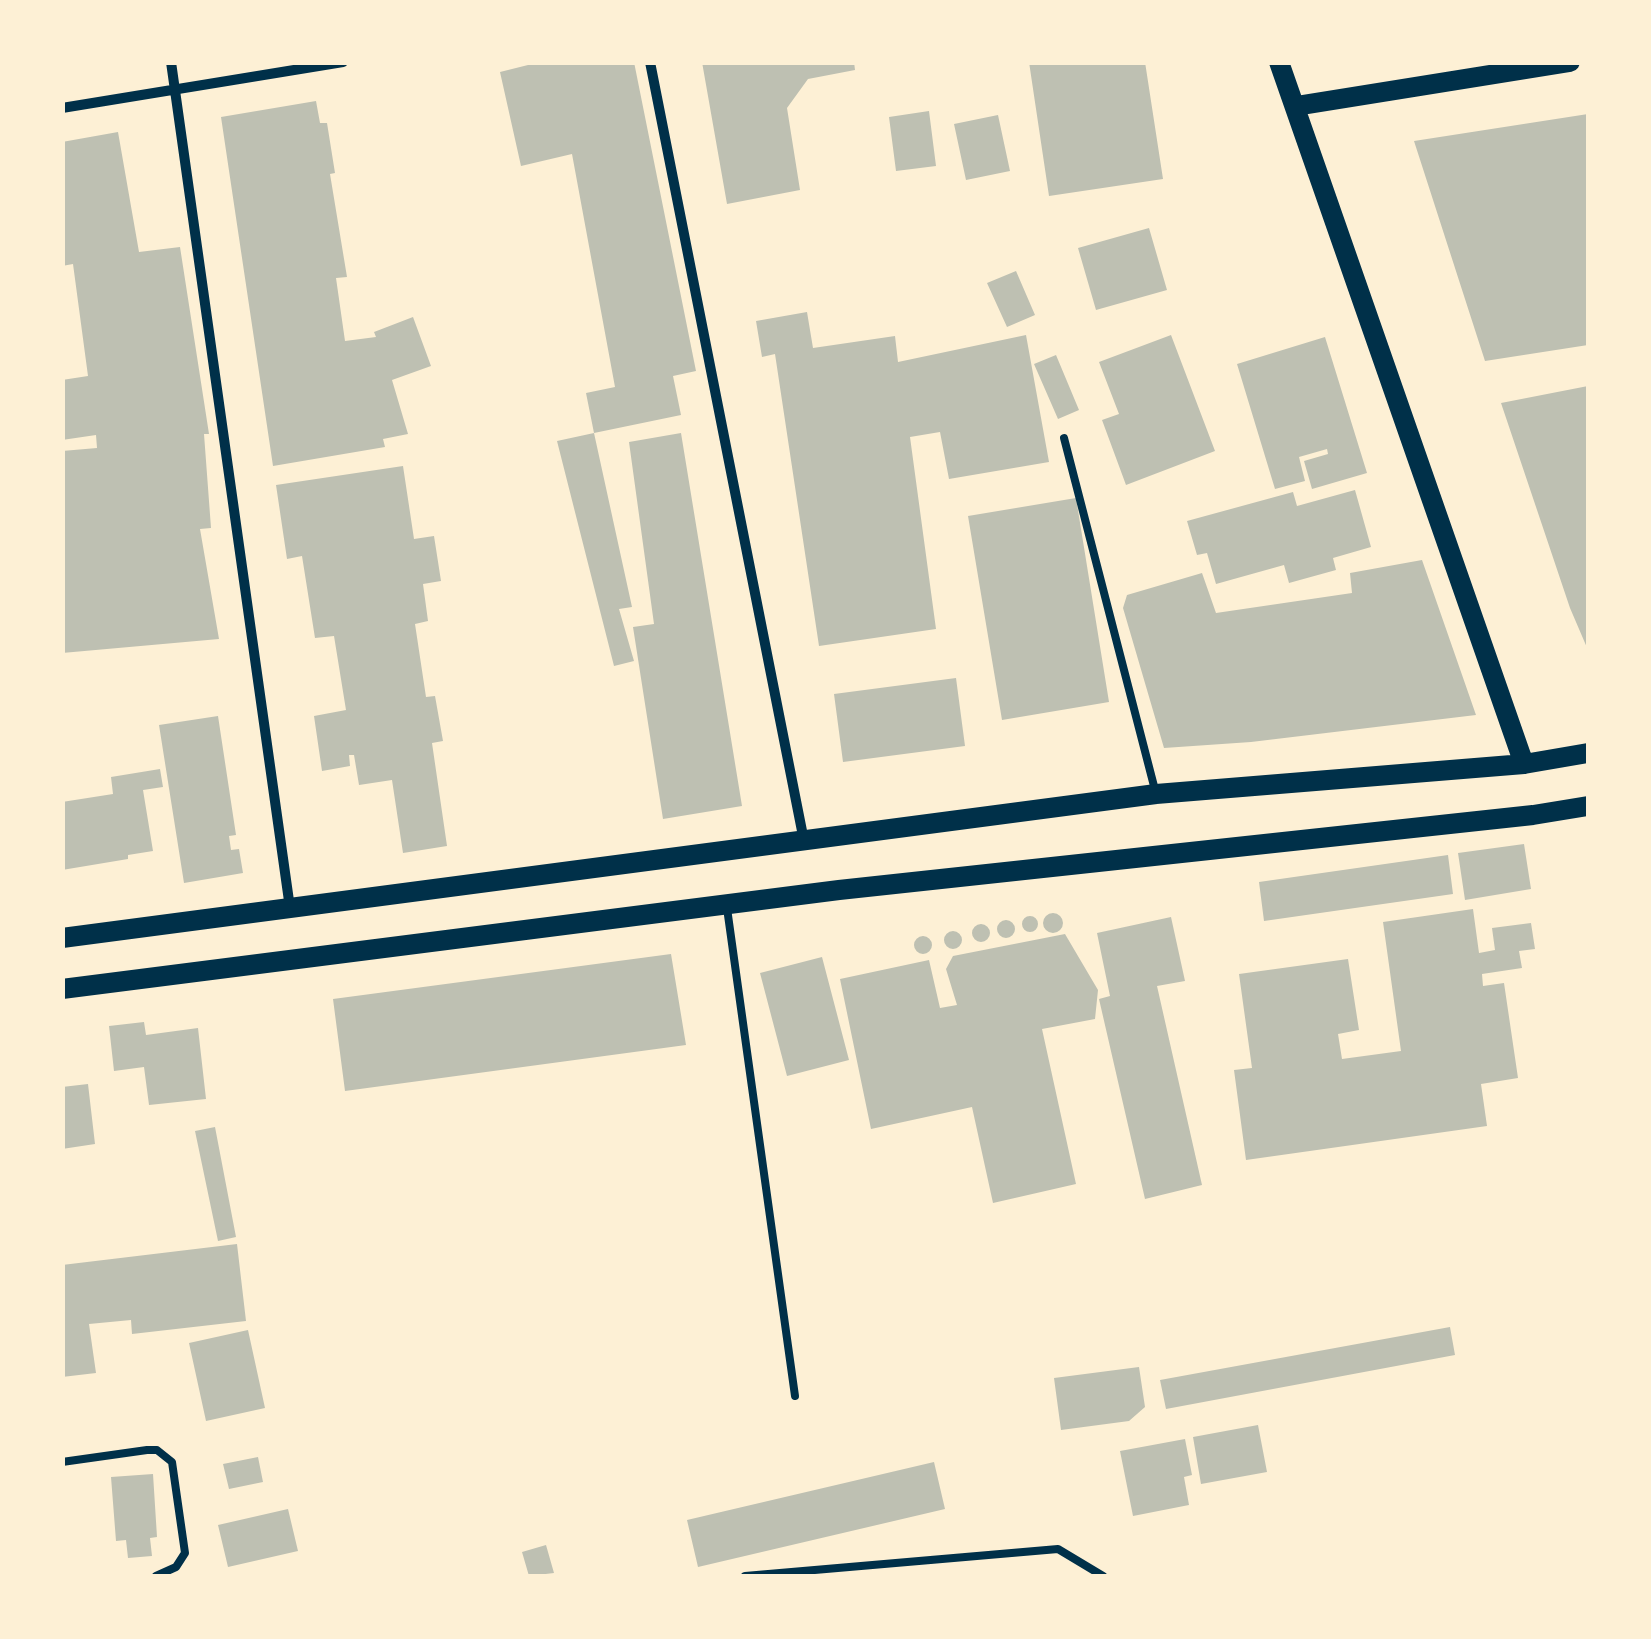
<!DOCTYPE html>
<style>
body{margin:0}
#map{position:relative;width:1651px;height:1639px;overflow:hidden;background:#fdf0d5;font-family:"Nunito Sans",sans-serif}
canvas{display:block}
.frame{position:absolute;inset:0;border:65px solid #fdf0d5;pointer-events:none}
</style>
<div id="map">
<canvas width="1651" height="1639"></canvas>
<div class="frame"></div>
</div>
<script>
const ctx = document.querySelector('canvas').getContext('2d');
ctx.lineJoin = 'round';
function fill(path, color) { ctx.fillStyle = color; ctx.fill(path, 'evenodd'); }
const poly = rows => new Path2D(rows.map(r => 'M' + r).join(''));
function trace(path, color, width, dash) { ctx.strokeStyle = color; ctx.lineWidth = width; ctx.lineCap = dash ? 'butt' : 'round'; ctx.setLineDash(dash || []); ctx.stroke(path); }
fill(poly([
 [540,62,634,62,696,371,673,376,681,415,594,433,586,393,615,387,572,154,521,166,500,72],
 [702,62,854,62,855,70,808,79,787,108,800,190,727,204],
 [1029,62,1145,62,1163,179,1049,196],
 [316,101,320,123,327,123,335,173,330,174,347,277,336,278,345,341,376,337,374,332,413,317,431,366,392,380,408,434,383,439,385,447,273,466,221,117],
 [929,111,936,166,896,171,889,117],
 [1588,114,1588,345,1485,361,1414,141],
 [998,115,1010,171,966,180,954,124],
 [118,132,139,252,180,247,209,434,204,434,211,528,200,529,219,639,62,653,62,451,97,448,96,435,62,440,62,380,88,376,73,264,62,266,62,142],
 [1149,228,1167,290,1096,310,1078,248],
 [1016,271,1035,315,1007,327,987,283],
 [807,312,813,348,895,336,898,362,1026,335,1049,462,949,479,940,432,910,437,936,629,819,646,775,354,762,357,756,321],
 [1171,335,1215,451,1126,485,1102,420,1119,414,1099,362],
 [1325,337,1367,473,1312,489,1304,461,1328,454,1327,449,1299,457,1305,481,1275,489,1237,364],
 [1056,355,1079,410,1058,419,1034,364],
 [1588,386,1588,650,1570,608,1501,403],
 [594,433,632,607,619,609,634,661,614,666,557,441],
 [681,433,742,806,663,819,633,627,654,624,629,442],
 [403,466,414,539,434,536,441,581,423,584,428,621,415,624,426,697,435,696,443,741,432,743,447,846,403,853,392,780,359,785,354,755,349,755,350,766,322,771,314,716,346,710,334,636,315,638,302,556,287,559,276,485],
 [1355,490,1371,547,1333,558,1336,570,1289,583,1284,565,1216,584,1207,553,1197,555,1187,521,1293,492,1297,506],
 [1076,498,1109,702,1002,720,968,516],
 [1422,560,1476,715,1251,742,1164,748,1123,608,1127,595,1202,573,1216,613,1352,593,1350,573],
 [956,678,965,746,843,762,834,694],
 [218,716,236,835,229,836,231,850,239,849,243,873,184,883,159,725],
 [160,769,163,787,143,790,153,851,128,855,128,859,62,870,62,802,113,794,111,777],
 [1524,844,1531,889,1465,900,1458,853],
 [1448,855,1453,894,1264,921,1259,882],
 [1473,909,1479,953,1495,950,1492,928,1531,923,1535,949,1519,951,1522,968,1482,974,1483,986,1504,983,1518,1078,1481,1084,1487,1126,1246,1160,1234,1070,1252,1068,1239,974,1348,959,1359,1030,1338,1034,1342,1059,1401,1051,1383,922],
 '1043 923a10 10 0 1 1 20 0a10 10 0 1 1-20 0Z',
 '1022 924a8 8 0 1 1 16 0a8 8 0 1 1-16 0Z',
 [1171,917,1185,981,1157,986,1202,1185,1145,1199,1099,999,1110,996,1097,933],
 '997 929a9 9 0 1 1 18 0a9 9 0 1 1-18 0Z',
 '972 933a9 9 0 1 1 18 0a9 9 0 1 1-18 0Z',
 '944 940a9 9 0 1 1 18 0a9 9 0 1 1-18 0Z',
 [1065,934,1098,990,1095,1019,1042,1029,1076,1184,993,1203,972,1107,871,1129,840,979,929,960,940,1008,957,1005,946,969,953,956],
 '914 945a9 9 0 1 1 18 0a9 9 0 1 1-18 0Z',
 [671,954,686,1045,345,1091,333,999],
 [822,957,849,1060,787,1076,760,973],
 [144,1022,146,1035,198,1028,206,1099,149,1105,144,1067,114,1071,109,1026],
 [88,1084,95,1144,62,1149,62,1087],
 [215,1127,236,1237,218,1241,195,1131],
 [237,1244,246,1321,132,1334,131,1320,89,1324,96,1373,62,1377,62,1265],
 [1450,1327,1455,1355,1166,1409,1160,1380],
 [248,1330,265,1408,206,1421,189,1343],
 [1139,1367,1145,1407,1129,1421,1061,1430,1054,1378],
 [1258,1425,1267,1472,1201,1484,1193,1437],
 [1185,1439,1192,1475,1184,1477,1189,1505,1133,1516,1120,1451],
 [258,1457,263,1482,229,1489,223,1464],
 [934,1462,945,1509,698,1567,687,1520],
 [153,1474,157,1537,150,1538,152,1556,128,1558,126,1540,116,1541,111,1477],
 [288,1509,298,1551,228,1567,218,1525],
 [546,1545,554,1573,529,1576,522,1552]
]), '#bec0b2');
trace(poly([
 [1064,438,1155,790],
 [727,908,795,1396],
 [62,1462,147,1450,157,1450,172,1462,185,1553,176,1567,156,1576],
 [745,1576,1058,1549,1103,1576]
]), '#003049', 8);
trace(poly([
 [171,62,290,908],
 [650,62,804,841],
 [62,108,343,62]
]), '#003049', 10);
trace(poly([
 [1279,62,1524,764],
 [1296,106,1570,62],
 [62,938,1156,794,1524,764,1588,753],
 [62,989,839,890,1533,815,1588,806]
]), '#003049', 20);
</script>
